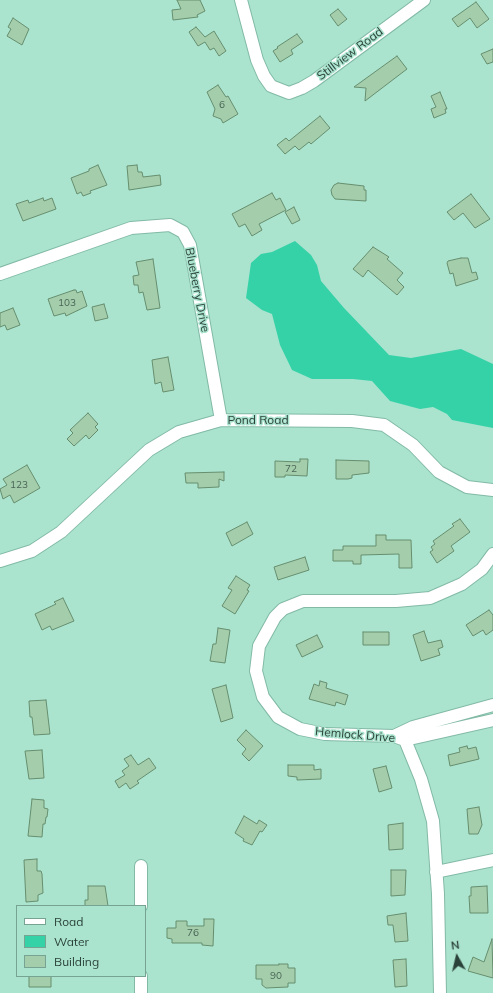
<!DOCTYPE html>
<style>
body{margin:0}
#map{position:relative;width:493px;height:993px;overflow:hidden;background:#aae3ce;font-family:Mulish,sans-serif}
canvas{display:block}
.legend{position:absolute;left:16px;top:905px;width:130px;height:72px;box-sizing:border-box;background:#aae3ce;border:1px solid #77a393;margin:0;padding:5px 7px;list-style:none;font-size:12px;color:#2b423a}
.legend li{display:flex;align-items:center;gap:8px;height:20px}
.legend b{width:20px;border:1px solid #77a393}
.north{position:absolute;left:437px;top:937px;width:40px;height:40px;-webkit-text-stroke:3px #aae3ce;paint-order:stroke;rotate:352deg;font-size:11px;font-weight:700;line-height:16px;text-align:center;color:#2b423a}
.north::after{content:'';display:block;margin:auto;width:14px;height:18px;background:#2b423a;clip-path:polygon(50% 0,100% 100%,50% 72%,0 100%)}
</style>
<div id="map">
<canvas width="493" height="993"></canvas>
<ul class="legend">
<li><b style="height:5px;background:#fff"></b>Road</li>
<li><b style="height:11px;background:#35d2a8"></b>Water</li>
<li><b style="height:11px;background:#a4ceab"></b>Building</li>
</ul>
<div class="north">N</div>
</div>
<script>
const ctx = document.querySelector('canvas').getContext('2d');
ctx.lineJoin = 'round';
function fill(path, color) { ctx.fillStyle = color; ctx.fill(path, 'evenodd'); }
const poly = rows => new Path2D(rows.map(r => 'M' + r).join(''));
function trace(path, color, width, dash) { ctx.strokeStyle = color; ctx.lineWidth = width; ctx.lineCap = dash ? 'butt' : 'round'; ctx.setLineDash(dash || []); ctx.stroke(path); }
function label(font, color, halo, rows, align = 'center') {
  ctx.font = font + ' Mulish,sans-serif'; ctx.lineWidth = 3; ctx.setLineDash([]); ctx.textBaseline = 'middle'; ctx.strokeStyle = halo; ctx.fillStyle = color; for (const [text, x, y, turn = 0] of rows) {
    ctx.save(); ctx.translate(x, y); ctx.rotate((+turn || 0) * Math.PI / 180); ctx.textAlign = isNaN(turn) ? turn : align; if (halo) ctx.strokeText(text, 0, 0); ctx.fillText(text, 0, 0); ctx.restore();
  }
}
fill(poly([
 [295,241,311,255,317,265,321,281,344,308,389,355,411,358,461,349,493,364,493,428,452,420,447,414,433,407,420,409,390,401,372,381,353,379,312,379,292,370,280,345,272,314,262,310,246,298,251,263,261,254,272,252]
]), '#35d2a8');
const building = poly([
 [177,0,200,0,205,11,197,15,198,17,173,20,172,10,181,9,177,0],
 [476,2,489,19,477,28,470,18,458,27,452,19,476,2],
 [338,9,347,19,338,26,330,15,338,9],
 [13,18,29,29,22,45,7,36,11,29,8,27,13,18],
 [196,27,205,37,214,31,226,51,219,56,214,48,210,50,205,42,198,46,189,32,196,27],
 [297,34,303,42,291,50,293,54,280,62,273,51,278,48,277,47,297,34],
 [493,49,493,62,487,64,481,54,493,49],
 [397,56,407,69,365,101,366,88,354,87,397,56],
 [218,85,226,97,228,96,238,114,223,123,221,119,213,116,215,109,207,92,218,85],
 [440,92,447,109,445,109,446,113,434,118,431,109,436,107,431,96,440,92],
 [320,116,330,128,311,144,309,142,299,150,295,146,285,154,277,145,286,138,289,141,320,116],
 [98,165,107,185,90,191,91,193,83,196,81,192,77,194,71,178,89,171,89,169,98,165],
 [137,165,138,172,142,172,143,177,160,175,161,185,129,190,127,166,137,165],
 [338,183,364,186,364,190,366,190,366,201,335,199,332,195,331,190,334,185,338,183],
 [272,193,276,200,280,198,286,210,259,224,262,230,252,236,245,224,239,227,232,214,272,193],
 [471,194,490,219,475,228,463,213,454,220,447,212,471,194],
 [43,198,44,201,52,198,56,209,23,221,16,204,28,200,29,203,43,198],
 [294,207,300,220,292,224,285,212,294,207],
 [373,247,389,257,387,259,403,273,397,280,404,287,397,295,368,270,363,277,353,269,373,247],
 [461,258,468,258,472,273,476,272,478,279,456,286,453,273,450,274,447,263,448,261,461,258],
 [153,259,160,308,147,310,143,292,139,293,138,285,134,285,133,276,139,275,136,262,153,259],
 [74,290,76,290,77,293,82,291,87,306,66,316,65,313,54,316,48,299,74,290],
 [104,304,108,318,95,321,92,307,104,304],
 [13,308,20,325,7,330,5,325,0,327,0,313,13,308],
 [168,357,174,390,163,392,161,382,155,384,152,360,168,357],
 [88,413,98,424,95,427,98,430,89,439,86,435,74,446,67,439,73,433,70,430,88,413],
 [300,459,308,459,307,476,285,475,285,477,275,477,275,461,300,462,300,459],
 [336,460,369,461,369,473,352,475,352,478,348,479,336,479,336,460],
 [27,465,40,488,14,503,10,495,3,499,0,489,7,485,3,479,27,465],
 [224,472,224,481,219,479,219,487,198,488,198,483,186,483,185,473,224,472],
 [460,519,470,532,451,546,454,551,437,563,430,552,433,550,431,547,435,544,433,541,454,526,452,524,460,519],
 [247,522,253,534,232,546,226,533,247,522],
 [376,535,386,535,386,540,411,540,412,568,399,568,399,554,361,555,361,564,353,564,353,561,333,561,333,550,343,550,343,546,376,546,376,535],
 [305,557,309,570,278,580,274,567,305,557],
 [236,576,250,585,247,590,249,591,235,614,222,606,232,590,228,588,236,576],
 [63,598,74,621,52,630,50,626,42,630,35,614,56,604,54,602,63,598],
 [489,610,493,615,493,630,486,635,483,630,473,636,466,625,489,610],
 [218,628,230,630,225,663,210,661,213,644,216,644,218,628],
 [424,631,428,643,441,640,443,647,438,649,440,655,421,661,413,635,424,631],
 [363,632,389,632,389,645,363,645,363,632],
 [317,635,323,647,302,657,296,645,317,635],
 [320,681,327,683,326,688,348,695,345,705,336,702,335,706,309,699,314,684,319,686,320,681],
 [226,685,233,718,221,722,212,689,226,685],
 [46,700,50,734,34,735,32,717,30,717,29,701,46,700],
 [246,730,263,746,249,761,242,754,246,749,237,740,246,730],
 [467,746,468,749,476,747,479,759,450,766,448,755,460,752,459,748,467,746],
 [42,750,44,778,29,779,25,751,42,750],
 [131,755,138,765,149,758,156,768,137,781,139,783,130,789,126,783,119,788,115,781,125,775,122,771,129,766,124,759,131,755],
 [288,765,314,765,314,770,321,769,321,779,297,780,297,777,288,776,288,765],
 [386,766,392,788,379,792,373,769,386,766],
 [32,799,44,800,44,808,48,809,47,817,46,817,45,824,43,824,42,837,28,836,32,799],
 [479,807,482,825,478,834,469,834,467,809,479,807],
 [244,816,257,824,259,820,267,825,262,832,260,831,252,845,243,841,244,839,235,833,244,816],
 [403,823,403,849,389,850,388,825,403,823],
 [37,859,37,871,41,871,42,874,43,893,38,895,38,901,26,902,24,860,37,859],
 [391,870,406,870,405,895,391,896,391,870],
 [88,886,105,886,108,906,85,906,85,900,88,900,88,886],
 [487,886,488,913,470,913,469,896,471,896,471,887,487,886],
 [406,913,408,941,395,942,393,925,388,925,387,916,406,913],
 [204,919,214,919,213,946,202,945,202,943,172,943,172,939,167,938,167,928,176,928,176,921,187,921,187,926,204,926,204,919],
 [492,939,493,978,468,971,473,957,484,962,492,939],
 [406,959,407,986,395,987,393,960,406,959],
 [279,964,288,964,288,968,295,968,295,983,288,983,288,987,266,988,262,985,262,979,256,979,256,965,279,965,279,964],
 [29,976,51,976,51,987,29,987,29,976]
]);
fill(building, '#a4ceab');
trace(building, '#668e6e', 1);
const minor = poly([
 [241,0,257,60,264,76,271,86,289,93,302,88,314,81,424,0],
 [0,274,131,228,170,225,183,232,190,245,221,420],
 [0,561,32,551,61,532,149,450,179,432,221,420,352,421,384,425,413,445,439,472,467,487,493,490],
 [394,736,413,727,493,705],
 [405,740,493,720],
 [436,872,493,860],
 [141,906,141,866],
 [141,993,141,976],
 [440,993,438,894,433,821,421,779,405,740,394,736,325,734,300,729,278,717,263,697,256,671,259,646,275,617,283,609,303,601,396,601,430,598,462,584,482,569,493,554]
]);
trace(minor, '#82baa6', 14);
trace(minor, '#fff', 12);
label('10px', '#496556', null, [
 ["6",222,105],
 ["103",67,303],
 ["72",291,469],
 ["123",19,485],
 ["76",193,933],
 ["90",276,976]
]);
label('12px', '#2b423a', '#aae3ce', [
 ["Stillview Road",350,54,-37],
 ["Blueberry Drive",197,290,79],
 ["Pond Road",258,420],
 ["Hemlock Drive",355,735,5]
]);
</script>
